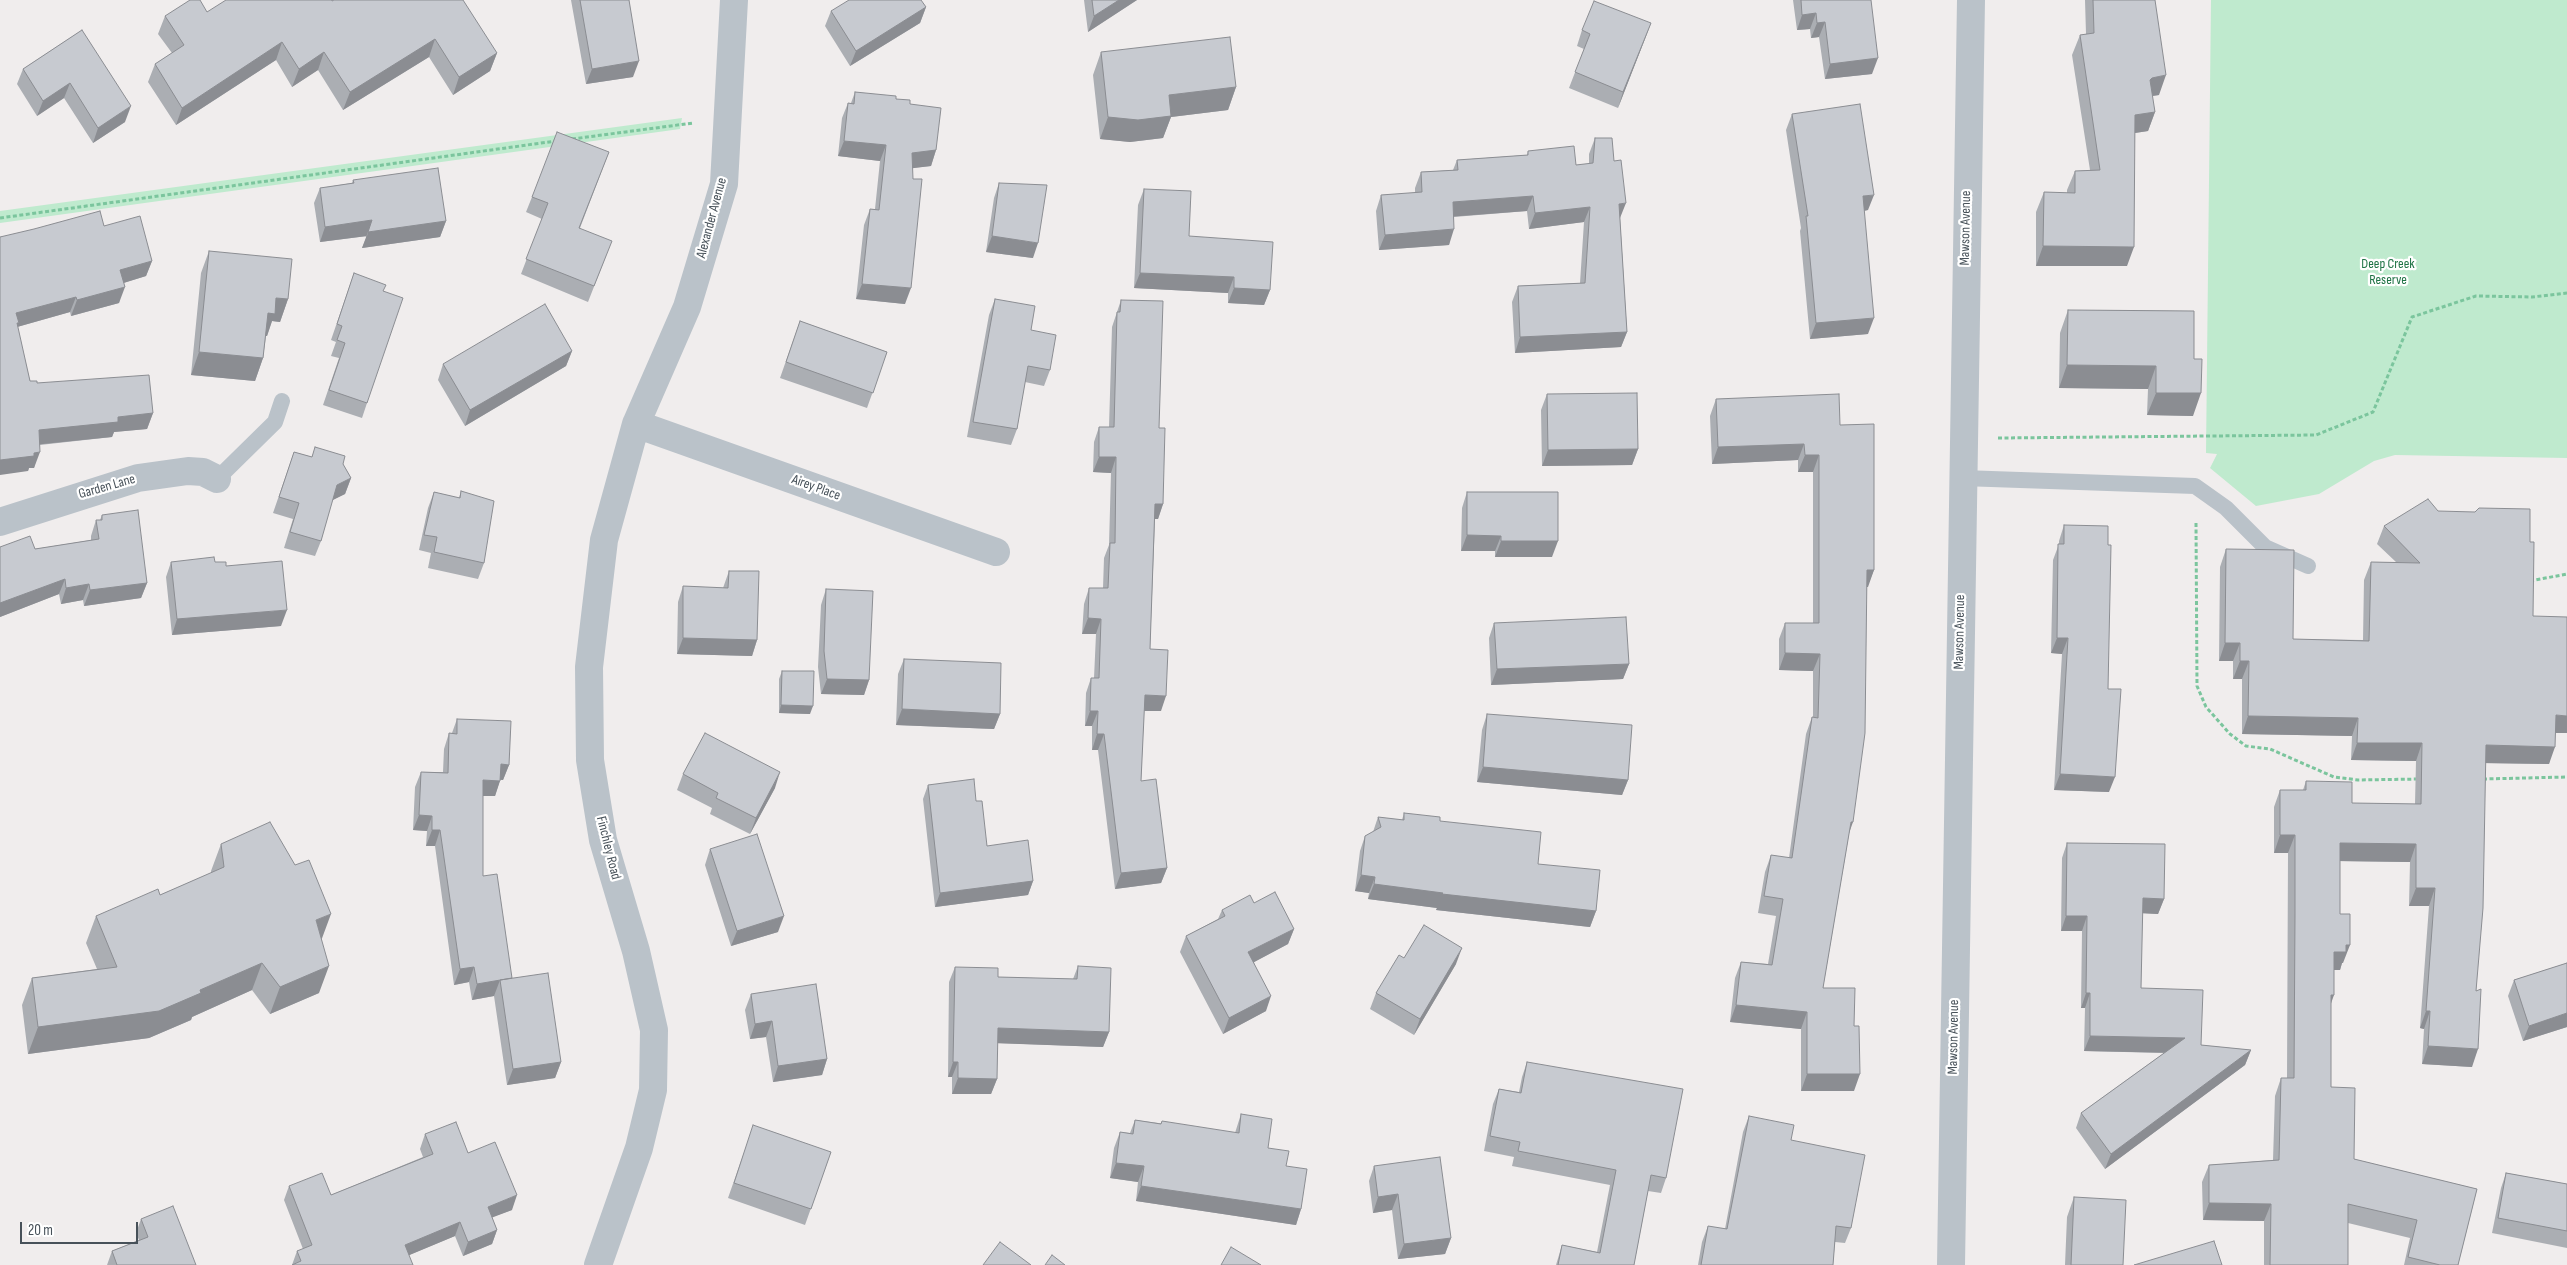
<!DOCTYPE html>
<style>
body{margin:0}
#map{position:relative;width:2567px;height:1265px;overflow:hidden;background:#f0eded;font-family:"Sofia Sans Condensed",sans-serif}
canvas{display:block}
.scale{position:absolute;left:20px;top:1222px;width:118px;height:22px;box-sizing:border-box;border:2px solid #475159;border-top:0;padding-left:6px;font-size:15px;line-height:18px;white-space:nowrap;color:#475159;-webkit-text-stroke:4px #fff;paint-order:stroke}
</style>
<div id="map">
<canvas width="2567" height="1265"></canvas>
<div class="scale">20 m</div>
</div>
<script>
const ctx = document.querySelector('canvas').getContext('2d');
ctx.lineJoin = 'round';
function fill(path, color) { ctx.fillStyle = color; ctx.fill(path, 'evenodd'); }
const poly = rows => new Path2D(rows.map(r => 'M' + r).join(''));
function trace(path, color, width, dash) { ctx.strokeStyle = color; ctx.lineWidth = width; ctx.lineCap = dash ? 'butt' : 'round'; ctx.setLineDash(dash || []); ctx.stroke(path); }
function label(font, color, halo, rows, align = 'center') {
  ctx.font = font + ' "Sofia Sans Condensed",sans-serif'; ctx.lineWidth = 4.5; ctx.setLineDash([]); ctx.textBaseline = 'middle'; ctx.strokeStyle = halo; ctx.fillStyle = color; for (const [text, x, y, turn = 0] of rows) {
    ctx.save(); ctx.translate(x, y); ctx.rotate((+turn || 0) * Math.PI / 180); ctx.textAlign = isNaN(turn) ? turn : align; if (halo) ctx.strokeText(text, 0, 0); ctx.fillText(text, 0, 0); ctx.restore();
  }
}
fill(poly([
 [2211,0,2567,0,2567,458,2395,455,2374,461,2319,494,2256,506,2210,468,2217,454,2206,453],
 [682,118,680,129,0,223,0,211]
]), '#bfeace');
trace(poly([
 [572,139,693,123],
 [0,218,556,141],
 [1998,438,2316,435,2373,412,2412,317,2476,296,2532,297,2567,293],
 [2196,523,2197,686,2206,707,2230,734,2246,746,2270,749,2334,777,2358,780,2419,779],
 [2530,581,2567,574],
 [2483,779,2567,777]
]), '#7bc59d', 3, [4, 2.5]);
trace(poly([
 [1962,478,2195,486,2226,508,2265,547,2308,566],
 [217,479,275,422,282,401]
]), '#bac2c9', 16);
trace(poly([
 [636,424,996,552],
 [0,522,138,478,188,471,203,472,217,479],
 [598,1265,639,1148,653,1090,654,1030,636,951,603,840,590,760,589,667,604,540,636,424,687,307,724,184,734,0],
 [1951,1265,1971,0]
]), '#bac2c9', 28);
fill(poly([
 [571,0,629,0,633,77,586,84],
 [1084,0,1137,0,1088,32],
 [1793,0,1871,0,1872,74,1825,79,1819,37,1811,38,1810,29,1797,30],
 [2085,0,2155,0,2159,95,2152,96,2155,112,2148,131,2135,133,2127,266,2036,266,2036,212,2044,192,2067,193,2067,190,2075,171,2090,170,2072,55,2080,35,2086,34],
 [332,1,497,53,490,71,453,95,429,57,343,110,318,70,292,87,276,60,176,125,148,82,155,64,172,53,158,34,165,16],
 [926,7,920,23,850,66,825,26,831,11],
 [1651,23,1618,108,1569,88,1584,49,1577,46,1582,30],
 [82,30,125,122,93,143,64,98,37,116,17,84,23,69],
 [1101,52,1236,87,1228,110,1171,117,1163,138,1130,142,1100,139,1093,75],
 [855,92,896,99,910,104,936,150,931,166,912,168,905,304,856,299,864,225,870,209,875,209,880,161,838,156,842,118,848,103,851,103],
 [1792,114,1868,210,1864,211,1868,334,1810,339,1800,231,1801,228,1786,130],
 [1595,138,1620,218,1627,332,1621,347,1515,353,1512,302,1518,286,1580,283,1584,222,1529,229,1527,211,1454,217,1449,245,1379,250,1376,211,1381,195,1415,193,1415,188,1421,172,1453,170,1457,160,1527,155,1528,151,1576,165,1589,164,1589,154],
 [609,152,580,228,606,256,588,302,521,274,542,219,526,212,532,197],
 [353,180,446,221,440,237,362,248,367,236,320,242,314,203,320,188,352,183],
 [999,183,1033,258,986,252,994,198],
 [1144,189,1189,236,1270,290,1264,305,1228,303,1228,293,1134,288,1138,205],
 [104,226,152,261,146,276,123,283,119,303,71,316,70,312,17,327,30,381,153,413,147,429,114,432,112,437,40,445,34,468,29,468,28,471,0,237],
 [209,251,288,299,280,322,272,321,267,336,266,336,263,358,255,381,191,375,201,273],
 [354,273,383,291,367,403,362,418,323,405,339,358,331,356,336,342,331,340],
 [995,299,1031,330,1050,370,1044,386,1025,382,1017,429,1011,445,967,437,989,315],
 [1121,300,1159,428,1163,504,1158,519,1155,519,1150,649,1161,711,1144,711,1141,781,1167,868,1161,883,1115,889,1098,750,1092,750,1092,726,1085,726,1086,693,1091,678,1094,678,1096,634,1082,634,1084,604,1089,588,1103,588,1104,558,1109,545,1111,473,1093,472,1094,442,1099,427,1109,427,1112,327],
 [2068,310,2194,311,2193,416,2147,415,2148,389,2059,388,2060,333],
 [800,321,887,352,867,408,780,378],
 [572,351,566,366,465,426,438,380,443,364],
 [1547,394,1638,449,1632,465,1542,466,1541,410],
 [1716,399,1840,425,1874,570,1867,587,1849,834,1823,988,1854,1091,1801,1091,1801,1029,1730,1022,1735,978,1741,962,1768,964,1776,916,1758,913,1765,872,1771,855,1789,858,1806,734,1812,717,1813,717,1813,671,1779,670,1779,639,1785,623,1813,623,1813,472,1798,472,1798,460,1712,464,1710,416],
 [315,447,343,464,351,478,345,494,332,500,321,541,315,556,284,548,293,519,273,513,294,452,312,457],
 [461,491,484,563,478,579,428,568,431,553,419,550,428,508,434,492,459,498],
 [1467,492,1552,557,1495,557,1495,551,1461,551,1462,508],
 [2438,511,2530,542,2533,616,2555,733,2549,764,2485,763,2476,991,2472,1067,2422,1064,2424,1029,2420,1028,2429,906,2409,906,2410,862,2340,861,2340,914,2343,963,2342,963,2340,970,2334,970,2331,1004,2331,1087,2354,1159,2477,1189,2458,1265,2404,1265,2410,1238,2348,1223,2348,1265,2264,1265,2264,1221,2203,1220,2202,1182,2209,1165,2273,1160,2275,1096,2281,1078,2287,1078,2288,853,2274,853,2274,807,2280,790,2303,790,2306,781,2352,803,2415,804,2416,761,2351,760,2352,736,2242,734,2242,679,2233,679,2233,661,2219,661,2220,567,2226,549,2293,639,2363,640,2364,580,2371,562,2396,562,2377,544,2384,526],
 [102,515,147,583,141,598,84,606,83,600,61,604,59,594,0,617,0,547,35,549,91,540,91,536,96,520,100,520],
 [2064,525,2108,689,2109,792,2054,790,2062,654,2051,653,2053,560,2059,544,2059,541],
 [171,562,215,562,226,566,281,626,172,635,166,577],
 [729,571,757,640,752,656,677,654,678,602,683,586,723,588],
 [826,589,869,680,864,695,821,694,818,667,821,605],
 [1494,623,1629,664,1623,679,1491,685,1489,638],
 [904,659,1000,714,994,729,896,725,898,674],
 [782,671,810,714,779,713,779,679],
 [1487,714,1628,780,1622,795,1477,782,1482,730],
 [457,719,509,765,503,780,500,780,495,796,483,796,483,876,512,979,561,1062,555,1078,507,1085,494,996,472,1000,469,982,454,985,435,846,426,846,427,831,413,830,415,787,421,772,443,772,444,749,449,733,452,733],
 [683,774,775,788,750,834,710,814,712,808,677,790],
 [928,785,976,801,987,846,1033,881,1028,895,935,907,923,799],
 [1404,813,1440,821,1538,864,1596,911,1590,927,1436,910,1437,908,1368,899,1369,893,1355,891,1360,851,1365,836,1373,832,1378,817,1402,820],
 [2067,843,2164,899,2158,914,2142,913,2141,988,2201,1045,2251,1050,2245,1065,2105,1169,2076,1128,2081,1113,2164,1053,2084,1051,2085,1008,2081,1008,2082,931,2061,931,2062,858],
 [221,844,322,940,319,993,270,1014,252,990,192,1017,191,1020,149,1038,28,1054,22,1005,32,978,97,969,86,943,96,916,160,895,211,873,211,871],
 [710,849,778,932,731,946,705,865],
 [1254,903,1294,929,1288,944,1254,962,1266,1011,1223,1034,1180,952,1186,936,1218,919,1222,910],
 [1404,958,1456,964,1414,1035,1370,1009,1376,993],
 [2567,963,2567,1027,2523,1041,2508,996,2514,980],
 [1078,966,1109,1032,1103,1047,997,1043,997,1079,991,1094,952,1094,952,1077,948,1077,949,982,955,967,998,977,1073,979],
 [751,994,827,1059,822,1075,773,1082,766,1037,750,1039,745,1010],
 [1527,1062,1666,1178,1661,1193,1648,1191,1634,1265,1556,1265,1562,1245,1597,1252,1610,1185,1512,1166,1514,1157,1484,1151,1493,1104,1499,1089,1519,1092,1522,1077],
 [1241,1114,1268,1148,1286,1166,1301,1209,1296,1225,1136,1201,1138,1182,1110,1178,1114,1148,1120,1132,1130,1133,1135,1120,1235,1133],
 [1749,1116,1791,1140,1851,1228,1845,1243,1835,1242,1833,1265,1698,1265,1702,1242,1708,1226,1725,1229,1743,1132],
 [425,1134,468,1153,512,1210,492,1217,497,1230,492,1244,463,1256,455,1236,409,1255,292,1265,297,1251,303,1249,284,1200,289,1186,331,1195,423,1157,420,1149],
 [748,1141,831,1152,805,1225,728,1198],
 [1374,1166,1451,1238,1445,1254,1398,1259,1392,1210,1373,1213,1369,1181],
 [2506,1173,2567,1184,2567,1248,2492,1233,2501,1188],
 [2074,1197,2123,1265,2065,1265,2067,1217],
 [141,1219,196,1265,107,1265,112,1251,139,1240,136,1233]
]), '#abaeb3');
fill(poly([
 [1119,0,1137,0,1088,32,1094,16],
 [926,7,920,23,850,66,856,51],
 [1816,13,1810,29,1797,30,1802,15],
 [1825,22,1819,37,1811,38,1817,23],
 [1651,23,1645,39,1618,108,1623,92],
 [435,39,429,57,343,110,350,92],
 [282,42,276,60,176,125,182,108],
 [324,52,318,70,292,87,299,69],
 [497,53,490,71,453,95,459,77],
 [1878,58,1872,74,1825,79,1830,64],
 [639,61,633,77,586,84,592,69],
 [2166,75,2159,95,2145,97,2150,80,2152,78],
 [70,83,64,98,37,116,43,101],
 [1236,87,1228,110,1171,117,1163,138,1130,142,1100,139,1108,117,1169,95],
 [131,106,125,122,93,143,98,128],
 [2155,112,2148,131,2128,134,2135,115],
 [844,141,886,145,880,161,838,156],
 [936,150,931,166,906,169,912,153],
 [1874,195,1868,210,1857,212,1863,196],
 [1533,196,1527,211,1447,217,1453,202],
 [1626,203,1620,218,1613,219,1619,204],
 [1590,207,1584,222,1529,229,1535,213],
 [372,220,367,236,320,242,325,227],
 [446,221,440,237,362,248,368,232],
 [1454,229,1449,245,1379,250,1385,235],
 [992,236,1038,243,1033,258,986,252],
 [2043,246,2134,247,2127,266,2036,266],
 [152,261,146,276,114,286,120,270],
 [1140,273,1234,277,1228,293,1134,288],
 [862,284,911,288,905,304,856,299],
 [125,287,119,303,71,316,77,300],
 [1234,288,1270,290,1264,305,1228,303],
 [76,297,70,312,17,327,16,313],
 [276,298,288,299,280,322,272,321,267,336,260,335,268,313],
 [1874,318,1868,334,1810,339,1816,323],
 [1627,332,1621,347,1515,353,1520,337],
 [572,351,566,366,465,426,470,410],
 [199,352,263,358,255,381,191,375],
 [2067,365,2156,366,2148,389,2059,388],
 [2156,393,2201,393,2193,416,2147,415],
 [153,413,147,429,114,432,112,437,33,445,39,430,118,417],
 [1804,444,1798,460,1712,464,1718,447],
 [1638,449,1632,465,1542,466,1548,450],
 [40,452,34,468,29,468,28,471,0,475,0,460,34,453],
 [1805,455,1819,455,1813,472,1798,472],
 [1099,457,1116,457,1111,473,1093,472],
 [351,478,345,494,331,501,337,485],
 [1155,504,1163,504,1158,519,1149,519],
 [1467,535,1501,536,1495,551,1461,551],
 [1501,541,1558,541,1552,557,1495,557],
 [1867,570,1874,570,1868,587,1861,587],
 [65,579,59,594,0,617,0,603],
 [147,583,141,598,84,606,90,590],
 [89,584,83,600,61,604,66,588],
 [287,610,281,626,172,635,177,619],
 [1088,618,1101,619,1096,634,1082,634],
 [683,638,757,640,752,656,677,654],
 [2057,638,2068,638,2062,654,2051,653],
 [2225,643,2240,643,2233,661,2219,661],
 [1785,653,1820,654,1813,671,1779,670],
 [2240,661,2249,661,2242,679,2233,679],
 [1629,664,1623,679,1491,685,1497,669],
 [827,679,869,680,864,695,821,694],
 [1145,695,1166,696,1161,711,1139,711],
 [781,705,813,706,810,714,779,713],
 [902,709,1000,714,994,729,896,725],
 [1090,711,1098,711,1092,726,1085,726],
 [2556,715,2567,716,2567,733,2549,733],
 [2248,716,2358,718,2352,736,2242,734],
 [1097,734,1104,734,1098,750,1092,750],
 [2357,743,2422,743,2416,761,2351,760],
 [2486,745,2555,747,2549,764,2479,763],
 [501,764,509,765,503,780,495,779],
 [1483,767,1628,780,1622,795,1477,782],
 [780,772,775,788,750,834,756,818],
 [2060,774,2115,777,2109,792,2054,790],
 [483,780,500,781,495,796,477,796],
 [419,815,432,816,427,831,413,830],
 [1851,822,1853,822,1847,839],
 [432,830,440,830,435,846,426,846],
 [2280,835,2295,835,2288,853,2274,853],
 [2340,843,2416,844,2410,862,2334,861],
 [1167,868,1161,883,1115,889,1121,873],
 [1361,875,1375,877,1369,893,1355,891],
 [1033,881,1028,895,935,907,940,893],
 [1374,884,1596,911,1590,927,1436,910,1437,908,1368,899],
 [2416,888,2435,888,2429,906,2409,906],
 [2143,898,2164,899,2158,914,2137,913],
 [331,914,321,941,316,920],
 [784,916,778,932,731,946,737,931],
 [2066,916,2087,916,2082,931,2061,931],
 [1294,929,1288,944,1243,968,1248,952],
 [2346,945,2350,945,2343,963,2342,963,2340,970,2328,970,2334,952],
 [1462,948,1456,964,1414,1035,1420,1019],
 [262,963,252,990,192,1017,191,1020,149,1038,28,1054,38,1027,200,990],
 [329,966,319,993,270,1014,280,987],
 [474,967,469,982,454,985,460,969],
 [500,980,494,996,472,1000,477,984],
 [2086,993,2090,993,2085,1008,2081,1008],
 [2331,995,2334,995,2328,1012],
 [1271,996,1266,1011,1223,1034,1229,1018],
 [1736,1005,1807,1012,1801,1029,1730,1022],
 [2426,1011,2430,1011,2424,1029,2420,1028],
 [2567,1013,2567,1027,2523,1041,2529,1026],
 [772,1021,766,1037,750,1039,755,1024],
 [998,1028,1109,1032,1103,1047,992,1043],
 [2090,1036,2185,1038,2179,1053,2084,1051],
 [2428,1046,2478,1049,2472,1067,2422,1064],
 [2251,1050,2245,1065,2105,1169,2111,1154],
 [827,1059,822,1075,773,1082,778,1066],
 [561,1062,555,1078,507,1085,513,1069],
 [953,1062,958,1062,952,1077,948,1077],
 [1807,1074,1860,1074,1854,1091,1801,1091],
 [958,1078,997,1079,991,1094,952,1094],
 [1116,1163,1144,1166,1138,1182,1110,1178],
 [1141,1186,1301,1209,1296,1225,1136,1201],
 [1398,1194,1392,1210,1373,1213,1378,1197],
 [517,1195,512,1210,483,1221,488,1207],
 [2209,1203,2271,1204,2264,1221,2203,1220],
 [460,1222,455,1236,400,1259,405,1245],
 [497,1230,492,1244,463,1256,468,1242],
 [1451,1238,1445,1254,1398,1259,1404,1244]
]), '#8b8d92');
const building = poly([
 [190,0,200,0,207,12,226,0,332,0,332,1,334,0,463,0,497,53,459,77,435,39,350,92,324,52,299,69,282,42,182,108,155,64,184,45,165,16,190,0],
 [580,0,629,0,639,61,592,69,580,0],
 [849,0,921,0,926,7,856,51,831,11,849,0],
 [1092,0,1119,0,1094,16,1092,0],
 [1801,0,1871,0,1878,58,1830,64,1825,22,1817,23,1816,13,1802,15,1801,0],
 [2093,0,2155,0,2166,75,2152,78,2150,80,2155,112,2135,115,2134,247,2043,246,2044,192,2075,193,2075,171,2100,170,2080,35,2094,33,2093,0],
 [1594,1,1651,23,1623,92,1575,72,1590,34,1582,30,1594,1],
 [82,30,131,106,98,128,70,83,43,101,23,69,82,30],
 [1230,37,1236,87,1169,95,1171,116,1138,120,1108,117,1101,52,1230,37],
 [855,92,896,96,896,99,910,100,910,104,941,108,936,150,912,153,913,179,922,179,911,288,862,284,870,209,879,210,886,145,844,141,848,103,854,104,855,92],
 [1860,104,1874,195,1863,196,1874,318,1816,323,1806,216,1808,216,1792,114,1860,104],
 [557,132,609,152,579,228,612,241,594,286,526,259,548,203,532,197,557,132],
 [1595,138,1612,138,1614,161,1621,160,1626,203,1619,204,1627,332,1520,337,1518,286,1585,283,1590,207,1535,213,1533,196,1453,202,1454,229,1385,235,1381,195,1422,192,1421,172,1458,170,1457,160,1528,155,1528,151,1574,146,1576,165,1593,163,1595,138],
 [438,168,446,221,368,232,372,220,325,227,320,188,354,183,353,180,438,168],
 [999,183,1047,185,1038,243,992,236,999,183],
 [1144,189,1191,191,1189,236,1273,242,1270,290,1234,288,1234,277,1140,273,1144,189],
 [100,211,104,226,140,216,152,261,120,270,125,287,77,300,76,297,16,313,19,323,17,323,30,381,37,381,37,383,149,375,153,413,118,417,118,422,39,430,40,452,34,453,34,456,0,460,0,237,34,229,100,211],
 [209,251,292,259,288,299,276,298,275,314,268,313,263,358,199,352,209,251],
 [354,273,386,285,383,291,403,298,367,403,329,390,345,343,337,340,342,326,337,324,354,273],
 [995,299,1035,306,1031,330,1056,335,1050,370,1028,366,1017,429,973,422,995,299],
 [1121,300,1163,301,1159,428,1165,428,1163,504,1155,504,1150,649,1168,650,1166,696,1145,695,1141,781,1156,779,1167,868,1121,873,1104,734,1097,734,1098,711,1090,711,1091,678,1099,678,1101,619,1088,618,1089,588,1108,588,1110,543,1115,543,1116,457,1099,457,1099,427,1114,427,1117,312,1120,312,1121,300],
 [545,304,572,351,470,410,443,364,545,304],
 [2068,310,2194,311,2194,359,2202,359,2201,393,2156,393,2156,366,2067,365,2068,310],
 [800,321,887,352,873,393,786,362,800,321],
 [1637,393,1638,449,1548,450,1547,394,1637,393],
 [1839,394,1840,425,1874,424,1874,570,1867,570,1865,733,1853,822,1851,822,1823,988,1855,988,1854,1026,1859,1026,1860,1074,1807,1074,1807,1012,1736,1005,1741,962,1772,965,1783,899,1764,896,1771,855,1792,858,1812,717,1818,718,1820,654,1785,653,1785,623,1819,623,1819,455,1805,455,1804,444,1718,447,1716,399,1839,394],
 [315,447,345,456,343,464,351,478,337,485,321,541,290,532,299,503,279,497,294,452,312,457,315,447],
 [461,491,494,501,484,563,434,552,437,537,424,535,434,492,460,498,461,491],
 [1467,492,1558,492,1558,541,1501,541,1501,536,1467,535,1467,492],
 [2428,499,2438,511,2475,512,2479,508,2530,509,2530,542,2534,542,2533,616,2567,617,2567,716,2556,715,2555,747,2486,745,2483,908,2476,991,2481,989,2478,1049,2428,1046,2430,1011,2426,1011,2435,888,2416,888,2416,844,2340,843,2340,914,2350,914,2350,945,2346,945,2346,952,2334,952,2334,995,2331,995,2331,1087,2355,1088,2354,1159,2477,1189,2458,1265,2440,1265,2408,1257,2417,1220,2348,1204,2348,1265,2270,1265,2271,1204,2209,1203,2209,1165,2279,1160,2281,1078,2294,1078,2295,914,2295,835,2280,835,2280,790,2306,790,2306,781,2352,782,2352,803,2421,804,2422,743,2357,743,2358,718,2248,716,2249,661,2240,661,2240,643,2225,643,2226,549,2294,550,2293,639,2369,641,2371,562,2420,563,2384,526,2428,499],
 [138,510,147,583,90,590,89,584,66,588,65,579,0,603,0,547,30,536,35,549,99,539,96,520,102,520,102,515,138,510],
 [2064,525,2108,526,2108,545,2111,545,2108,689,2121,689,2115,777,2060,774,2068,638,2057,638,2058,544,2064,544,2064,525],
 [214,557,215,562,226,562,226,566,282,561,287,610,177,619,171,562,214,557],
 [729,571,759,571,757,640,683,638,683,586,728,588,729,571],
 [826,589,873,591,869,680,827,679,824,651,826,589],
 [1626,617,1629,664,1497,669,1494,623,1626,617],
 [904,659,1001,663,1000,714,902,709,904,659],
 [782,671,814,671,813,706,781,705,782,671],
 [1487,714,1632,725,1628,780,1483,767,1487,714],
 [457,719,511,721,509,765,501,764,500,781,483,780,483,876,497,874,512,978,477,984,474,967,460,969,440,830,432,830,432,816,419,815,421,772,448,773,449,733,457,734,457,719],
 [705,733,780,772,756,818,716,798,718,793,683,774,705,733],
 [974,779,976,801,982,801,987,846,1028,840,1033,881,940,893,928,785,974,779],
 [1404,813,1440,817,1440,821,1541,832,1538,864,1600,870,1596,911,1442,894,1443,893,1374,884,1375,877,1361,875,1365,836,1381,827,1378,817,1404,820,1404,813],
 [270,822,295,865,309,860,331,914,316,920,329,966,280,987,262,963,200,990,201,993,159,1011,38,1027,32,978,117,967,96,916,158,889,160,895,224,867,221,844,270,822],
 [757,834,784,916,737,931,710,849,757,834],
 [2067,843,2165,844,2164,899,2143,898,2141,988,2203,990,2201,1045,2251,1050,2111,1154,2081,1113,2185,1038,2090,1036,2090,993,2086,993,2087,916,2066,916,2067,843],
 [1275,892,1294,929,1248,952,1271,996,1229,1018,1186,936,1225,916,1222,910,1250,895,1254,903,1275,892],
 [1424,925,1462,948,1420,1019,1376,993,1399,955,1404,958,1424,925],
 [2567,963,2567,1013,2529,1026,2514,980,2567,963],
 [1078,966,1111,968,1109,1032,998,1028,997,1079,958,1078,958,1062,953,1062,955,967,998,968,998,977,1077,979,1078,966],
 [548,973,561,1062,513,1069,500,980,548,973],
 [816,984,827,1059,778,1066,772,1021,755,1024,751,994,816,984],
 [1527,1062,1683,1089,1666,1178,1651,1175,1634,1265,1558,1265,1562,1245,1600,1253,1616,1170,1518,1151,1520,1142,1490,1136,1499,1089,1521,1093,1527,1062],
 [1241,1114,1272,1119,1268,1148,1289,1151,1286,1166,1307,1169,1301,1209,1141,1186,1144,1166,1116,1163,1120,1132,1133,1134,1135,1120,1161,1124,1162,1121,1239,1133,1241,1114],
 [1749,1116,1794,1125,1791,1140,1865,1155,1851,1228,1836,1226,1833,1265,1701,1265,1708,1226,1727,1229,1749,1116],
 [456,1122,468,1153,495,1142,517,1195,488,1207,497,1230,468,1242,460,1222,405,1245,413,1265,292,1265,301,1261,297,1251,312,1245,289,1186,322,1173,331,1195,433,1154,425,1134,456,1122],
 [753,1125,831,1152,811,1209,734,1183,753,1125],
 [1440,1157,1451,1238,1404,1244,1398,1194,1378,1197,1374,1166,1440,1157],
 [2506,1173,2567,1184,2567,1231,2498,1218,2506,1173],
 [2074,1197,2126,1200,2123,1265,2071,1265,2074,1197],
 [173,1206,196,1265,117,1265,112,1251,148,1237,141,1219,173,1206],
 [2214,1241,2222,1265,2134,1265,2214,1241],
 [1000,1242,1031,1265,983,1265,1000,1242],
 [1231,1247,1261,1265,1221,1265,1231,1247],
 [1052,1255,1065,1265,1045,1265,1052,1255]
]);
fill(building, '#c7cad0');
trace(building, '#8b8d92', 1);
label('14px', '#475159', '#fff', [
 ["Alexander Avenue",712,218,-75],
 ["Mawson Avenue",1966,228,-89],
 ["Garden Lane",107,487,-16],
 ["Airey Place",816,488,20],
 ["Mawson Avenue",1960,632,-89],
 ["Finchley Road",608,848,76],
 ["Mawson Avenue",1954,1037,-89]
]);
label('14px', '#1f7345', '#fff', [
 ["Deep Creek",2388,264],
 ["Reserve",2388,280]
]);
</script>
